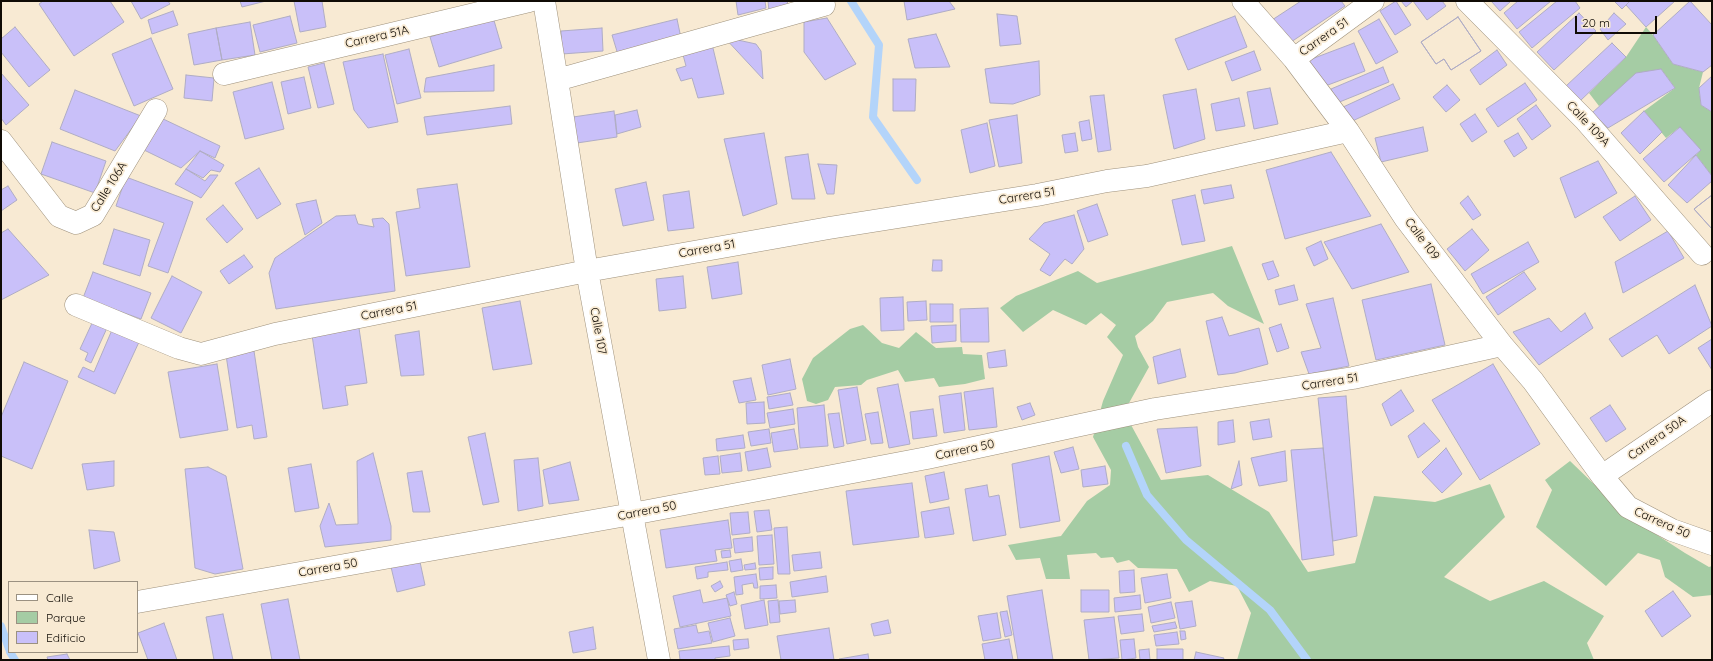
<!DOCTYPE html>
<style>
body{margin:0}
#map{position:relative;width:1713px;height:661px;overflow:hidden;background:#f8ead3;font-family:Quicksand,sans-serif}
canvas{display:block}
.frame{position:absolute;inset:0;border:2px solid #100b05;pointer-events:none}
.legend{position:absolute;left:8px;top:581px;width:130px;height:72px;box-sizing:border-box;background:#f8ead3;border:1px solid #9b9181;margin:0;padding:5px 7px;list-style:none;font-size:12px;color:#100b05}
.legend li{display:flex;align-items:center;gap:8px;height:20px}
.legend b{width:20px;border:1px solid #9b9181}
.scale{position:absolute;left:1575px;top:16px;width:82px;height:18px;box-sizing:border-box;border:2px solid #100b05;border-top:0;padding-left:5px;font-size:12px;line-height:14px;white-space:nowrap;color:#100b05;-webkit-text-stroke:3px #f8ead3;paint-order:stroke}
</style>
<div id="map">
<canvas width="1713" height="661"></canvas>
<div class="frame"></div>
<ul class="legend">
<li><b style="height:5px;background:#fff"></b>Calle</li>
<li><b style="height:11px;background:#a5cca4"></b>Parque</li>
<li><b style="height:11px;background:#c9c0f9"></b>Edificio</li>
</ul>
<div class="scale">20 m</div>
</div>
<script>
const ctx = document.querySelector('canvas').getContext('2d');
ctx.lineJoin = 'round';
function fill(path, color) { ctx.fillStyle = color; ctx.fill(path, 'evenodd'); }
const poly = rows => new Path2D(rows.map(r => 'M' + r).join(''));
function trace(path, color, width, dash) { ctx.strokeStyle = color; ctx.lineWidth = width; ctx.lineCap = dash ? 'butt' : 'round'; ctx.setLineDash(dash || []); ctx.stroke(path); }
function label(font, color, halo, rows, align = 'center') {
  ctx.font = font + ' Quicksand,sans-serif'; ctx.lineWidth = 3.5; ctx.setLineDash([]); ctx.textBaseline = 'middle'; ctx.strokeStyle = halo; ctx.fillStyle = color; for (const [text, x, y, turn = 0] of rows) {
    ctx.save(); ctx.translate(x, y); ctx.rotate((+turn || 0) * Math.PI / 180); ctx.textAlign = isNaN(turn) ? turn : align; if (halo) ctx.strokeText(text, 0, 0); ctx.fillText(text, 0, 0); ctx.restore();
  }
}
fill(poly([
 [1646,27,1653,35,1673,64,1703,72,1699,88,1701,105,1712,112,1712,176,1696,155,1700,150,1680,127,1666,138,1644,111,1675,88,1661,69,1599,106,1589,93,1626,57],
 [1232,246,1264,324,1228,306,1213,293,1167,302,1153,321,1135,336,1138,347,1149,367,1124,412,1161,480,1208,475,1269,512,1308,572,1355,563,1374,496,1435,502,1490,484,1505,517,1444,577,1490,601,1544,581,1604,616,1587,643,1594,660,1237,660,1251,613,1237,586,1210,581,1189,592,1177,569,1138,568,1129,560,1117,563,1113,557,1101,558,1096,553,1067,555,1070,579,1046,579,1040,558,1016,560,1008,545,1061,536,1087,501,1110,485,1111,470,1093,437,1103,401,1123,355,1107,337,1116,325,1101,313,1086,325,1053,310,1023,332,1000,308,1016,296,1078,271,1097,283],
 [863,325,882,343,899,348,916,332,936,348,962,347,963,354,982,355,985,379,965,384,939,387,934,378,905,382,898,370,867,380,861,385,835,387,828,400,816,404,807,401,802,379,813,358,850,329],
 [1570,461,1626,515,1685,553,1709,567,1712,566,1712,595,1693,597,1665,577,1660,560,1638,553,1606,586,1536,527,1552,490,1545,480]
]), '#a5cca4');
trace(poly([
 [851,1,879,45,873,117,917,180],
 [1126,446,1147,495,1186,540,1270,610,1307,660],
 [1,626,9,649],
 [10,652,15,660]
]), '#b3d4fa', 8);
const building = poly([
 [43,1,110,1,124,22,74,56,39,4,43,1],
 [131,1,168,1,170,4,141,19,131,1],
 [240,1,266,1,242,7,240,1],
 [294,1,322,1,326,27,300,32,294,1],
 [736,1,765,1,766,8,738,15,736,1],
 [768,1,787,1,788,4,769,11,768,1],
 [904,1,949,1,955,9,907,20,904,1],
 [1301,1,1341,1,1345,6,1288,44,1272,20,1301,1],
 [1396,1,1411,25,1395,35,1380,11,1396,1],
 [1401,1,1442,1,1446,6,1427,20,1413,1,1406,7,1401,1],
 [1491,1,1511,1,1500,11,1491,1],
 [1518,1,1551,1,1517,29,1504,13,1518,1],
 [1557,1,1575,1,1580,8,1532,48,1519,32,1557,1],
 [1614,1,1630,1,1622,9,1614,1],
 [1630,1,1675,1,1646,27,1626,5,1630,1],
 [1690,1,1712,25,1712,65,1703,72,1673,64,1653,35,1690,1],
 [173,11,178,25,152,34,148,20,173,11],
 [1579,13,1596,31,1554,70,1537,52,1579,13],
 [1614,13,1626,24,1608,40,1600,29,1614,13],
 [997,14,1017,16,1021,44,1000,46,997,14],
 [290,16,297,43,260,52,253,25,290,16],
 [1235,16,1247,47,1188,70,1175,39,1235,16],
 [493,17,502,48,439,67,430,37,493,17],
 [1458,17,1481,51,1451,70,1444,59,1436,64,1421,42,1458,17],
 [1458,17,1481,51,1451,70,1444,59,1436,64,1421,42,1458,17],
 [827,18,856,64,825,80,804,52,804,22,827,18],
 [677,19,681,38,619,58,612,35,677,19],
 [1379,19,1398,52,1376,64,1358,31,1379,19],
 [250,22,255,55,222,60,216,28,250,22],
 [15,27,50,70,29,87,1,52,1,39,15,27],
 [216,28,222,60,194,65,188,34,216,28],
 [602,28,603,51,562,54,561,31,602,28],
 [936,34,950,67,915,68,908,39,936,34],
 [724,37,756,44,761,51,763,79,724,37],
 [151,38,173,89,134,106,112,54,151,38],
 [1354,43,1365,71,1320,88,1309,60,1354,43],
 [1612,43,1626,57,1580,101,1566,86,1612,43],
 [712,44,724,94,698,98,692,78,681,81,676,69,686,66,682,51,712,44],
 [409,49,421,98,397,104,385,55,409,49],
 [1497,50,1507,65,1480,85,1470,70,1497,50],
 [1254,51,1261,70,1232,81,1225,62,1254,51],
 [383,54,398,122,368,128,354,110,343,62,383,54],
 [1039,61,1040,95,1013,104,990,103,985,69,1039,61],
 [324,63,334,104,318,108,308,67,324,63],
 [494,65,494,91,424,92,426,78,494,65],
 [1383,67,1389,82,1337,103,1331,89,1383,67],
 [1661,69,1675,88,1608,128,1592,113,1636,73,1661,69],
 [1,73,29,105,6,125,1,118,1,73],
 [186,75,214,78,212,101,184,98,186,75],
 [1712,76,1712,112,1701,105,1699,88,1712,76],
 [304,77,311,108,288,114,281,82,304,77],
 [893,79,916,79,915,111,893,111,893,79],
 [272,82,284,129,245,139,233,92,272,82],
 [1525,83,1537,100,1498,127,1486,109,1525,83],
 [1393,84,1400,99,1348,123,1341,108,1393,84],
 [1447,85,1460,100,1446,112,1433,97,1447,85],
 [1270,88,1278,124,1254,129,1247,92,1270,88],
 [1196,89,1205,139,1174,149,1163,95,1196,89],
 [75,90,141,116,115,151,60,129,75,90],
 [1104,95,1111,150,1098,152,1090,96,1104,95],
 [1239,98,1245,126,1216,131,1211,104,1239,98],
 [1536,105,1551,126,1532,140,1517,119,1536,105],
 [510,106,512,124,427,135,424,117,510,106],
 [637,110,641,127,617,134,615,115,637,110],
 [614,111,617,137,577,143,573,117,614,111],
 [1644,111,1662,132,1640,154,1621,133,1644,111],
 [1475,114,1487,132,1472,142,1460,124,1475,114],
 [1017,115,1022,163,999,167,989,120,1017,115],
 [159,117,220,146,215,158,200,151,181,168,144,150,159,117],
 [1089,120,1092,139,1082,141,1079,122,1089,120],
 [987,123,995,166,970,173,961,130,987,123],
 [1423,127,1428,151,1381,162,1375,138,1423,127],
 [1680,127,1701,150,1664,182,1643,159,1680,127],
 [764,133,777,204,743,216,724,139,764,133],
 [1075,133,1078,151,1065,153,1062,135,1075,133],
 [1518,133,1527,148,1514,157,1504,141,1518,133],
 [52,142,106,161,95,193,41,174,52,142],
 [200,151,224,165,220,172,211,170,203,178,186,169,200,151],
 [1331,152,1371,216,1285,239,1266,170,1331,152],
 [808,154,815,199,792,199,785,157,808,154],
 [1696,155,1712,176,1712,181,1687,203,1668,185,1696,155],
 [1598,161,1617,193,1575,218,1560,178,1598,161],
 [818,164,837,165,834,194,827,194,818,164],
 [259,168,281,204,257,219,235,183,259,168],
 [186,169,205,181,210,175,218,175,201,198,175,184,186,169],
 [126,177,193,202,168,273,148,266,164,223,116,206,126,177],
 [646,182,654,220,623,226,615,189,646,182],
 [457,184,470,267,406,276,396,212,420,208,417,189,457,184],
 [1231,185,1234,198,1204,204,1201,190,1231,185],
 [8,186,17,200,1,211,1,190,8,186],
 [689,191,694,228,668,231,663,195,689,191],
 [1195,195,1205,241,1182,245,1172,200,1195,195],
 [1712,195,1712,229,1694,209,1712,195],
 [1712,195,1712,229,1694,209,1712,195],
 [1468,196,1481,215,1473,220,1460,203,1468,196],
 [1635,196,1651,220,1620,241,1603,217,1635,196],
 [316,200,322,223,305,235,296,204,316,200],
 [1097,204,1108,235,1088,242,1077,211,1097,204],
 [223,205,243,229,227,243,206,219,223,205],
 [355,215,358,224,374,227,372,219,383,218,389,224,395,291,276,309,269,273,275,258,336,216,355,215],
 [1074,215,1084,249,1072,264,1065,259,1050,276,1040,270,1050,254,1029,239,1044,223,1074,215],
 [1381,224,1409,272,1352,289,1324,242,1381,224],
 [8,229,49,275,1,300,1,233,8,229],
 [114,229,150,240,140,276,103,264,114,229],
 [1472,229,1489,250,1465,271,1447,249,1472,229],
 [1668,231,1684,258,1623,293,1615,262,1668,231],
 [1321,241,1328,259,1314,266,1306,248,1321,241],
 [1528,242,1539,262,1483,294,1471,274,1528,242],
 [244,255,253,267,229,284,220,271,244,255],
 [933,260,942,260,942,271,932,271,933,260],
 [1273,261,1279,276,1268,280,1262,264,1273,261],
 [738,262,742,294,712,299,707,267,738,262],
 [93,272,151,293,141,319,83,298,93,272],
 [1524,272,1536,289,1498,315,1486,297,1524,272],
 [172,276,202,292,181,333,151,318,172,276],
 [683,276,686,308,659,311,656,279,683,276],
 [1431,284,1445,345,1376,360,1362,300,1431,284],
 [1294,285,1298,300,1279,305,1275,290,1294,285],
 [1695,285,1712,326,1669,354,1657,335,1622,357,1609,339,1695,285],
 [903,297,904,330,881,331,880,298,903,297],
 [1333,298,1349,366,1309,374,1301,352,1321,348,1306,304,1333,298],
 [520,301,532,364,493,370,482,308,520,301],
 [926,301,927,320,908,321,907,302,926,301],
 [930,304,953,304,953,322,930,322,930,304],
 [988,308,989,342,961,342,960,309,988,308],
 [1585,313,1593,328,1539,365,1513,332,1549,318,1561,332,1585,313],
 [1222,317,1229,336,1259,328,1268,364,1235,373,1218,375,1206,321,1222,317],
 [93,321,107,328,91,363,85,360,88,353,80,349,93,321],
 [1281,324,1289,348,1277,352,1269,328,1281,324],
 [956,325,956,341,932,343,931,326,956,325],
 [359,328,367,383,345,386,348,405,323,409,312,335,359,328],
 [112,330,139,342,115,394,78,377,83,367,94,372,112,330],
 [419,331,424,375,401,376,395,335,419,331],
 [1712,339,1712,370,1698,348,1712,339],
 [1180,349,1186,377,1158,384,1153,357,1180,349],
 [1005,350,1007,366,989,368,987,353,1005,350],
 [254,351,267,437,254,439,252,425,237,428,226,355,254,351],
 [790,359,796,389,768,395,762,365,790,359],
 [24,362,68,381,32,469,1,456,1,417,24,362],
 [217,364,228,430,180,438,168,372,217,364],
 [1493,364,1540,444,1480,480,1432,400,1493,364],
 [751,378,756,400,739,403,733,381,751,378],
 [898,384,910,444,889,448,877,388,898,384],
 [857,387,866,440,847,444,838,390,857,387],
 [993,388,997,427,969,430,964,392,993,388],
 [1401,390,1414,411,1391,426,1382,404,1401,390],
 [790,393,793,405,769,409,767,397,790,393],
 [961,393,965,430,944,433,939,396,961,393],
 [1346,396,1357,536,1333,541,1318,398,1346,396],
 [764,402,765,423,747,424,746,403,764,402],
 [1030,403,1035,415,1022,420,1017,407,1030,403],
 [824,405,828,446,800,448,797,408,824,405],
 [1610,405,1626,429,1606,442,1590,418,1610,405],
 [793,409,795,424,770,428,767,413,793,409],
 [933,409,937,436,913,439,910,412,933,409],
 [878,412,883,443,871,444,865,414,878,412],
 [839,413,844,446,834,448,828,414,839,413],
 [1269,419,1272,437,1253,440,1250,422,1269,419],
 [1233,420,1235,442,1218,445,1218,422,1233,420],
 [1424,423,1440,441,1418,458,1408,436,1424,423],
 [1197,427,1201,466,1166,473,1157,429,1197,427],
 [769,429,771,443,751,446,748,432,769,429],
 [794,429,798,449,774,452,771,433,794,429],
 [485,433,499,502,483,505,468,437,485,433],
 [743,435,745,448,717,451,716,439,743,435],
 [1073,447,1079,469,1061,473,1054,452,1073,447],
 [767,448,771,467,748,471,745,452,767,448],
 [1323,448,1334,555,1302,560,1291,450,1323,448],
 [1446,448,1462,474,1442,493,1422,472,1446,448],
 [1285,451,1287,481,1259,486,1251,458,1285,451],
 [373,453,391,526,391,540,325,547,320,526,329,503,336,525,358,524,357,461,373,453],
 [740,453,742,471,722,473,720,456,740,453],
 [718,456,720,474,705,475,703,458,718,456],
 [1049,456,1060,521,1020,528,1012,464,1049,456],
 [538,458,543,506,518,511,514,460,538,458],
 [114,461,114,486,87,490,82,464,114,461],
 [1239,461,1242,485,1231,489,1239,461],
 [570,462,579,500,549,504,543,470,570,462],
 [311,464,319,508,295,512,288,468,311,464],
 [1105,466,1108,484,1083,487,1081,470,1105,466],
 [208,467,226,476,243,569,215,574,195,568,185,469,208,467],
 [422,471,430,512,413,512,407,473,422,471],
 [944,472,949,499,930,503,925,476,944,472],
 [912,483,919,537,853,545,846,491,912,483],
 [987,485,989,497,999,495,1006,535,973,541,965,489,987,485],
 [949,507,954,534,925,538,921,512,949,507],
 [769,510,772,530,757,532,754,511,769,510],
 [748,512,750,533,732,535,730,513,748,512],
 [728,520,732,548,715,550,717,561,666,568,660,530,728,520],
 [787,527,790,574,778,574,774,528,787,527],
 [89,530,114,532,120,561,94,569,89,530],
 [772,535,774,564,759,565,757,536,772,535],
 [752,537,753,551,735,553,733,539,752,537],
 [730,550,731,557,722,558,721,551,730,550],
 [820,552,822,568,794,571,792,555,820,552],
 [741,559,743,570,731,572,729,561,741,559],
 [420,562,425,585,397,592,391,567,420,562],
 [727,562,728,570,708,572,708,577,697,579,695,567,727,562],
 [755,563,756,569,745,570,744,565,755,563],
 [773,567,773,579,760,580,759,568,773,567],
 [1134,570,1135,592,1120,593,1119,571,1134,570],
 [756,574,758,588,754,588,753,583,742,585,743,594,736,595,734,577,756,574],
 [1167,574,1171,598,1145,603,1141,578,1167,574],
 [826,576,828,592,792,597,790,582,826,576],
 [720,581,723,587,715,592,711,586,720,581],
 [776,585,777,598,760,599,760,586,776,585],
 [700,590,703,603,727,598,731,616,680,627,673,596,700,590],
 [1042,590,1053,660,1018,660,1007,596,1042,590],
 [1081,590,1109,590,1109,612,1081,612,1081,590],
 [1673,591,1691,616,1662,637,1645,611,1673,591],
 [734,592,737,604,730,606,726,595,734,592],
 [1140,595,1141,609,1115,612,1114,598,1140,595],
 [288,599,300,660,272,660,261,604,288,599],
 [764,600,768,625,745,629,741,605,764,600],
 [778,600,780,622,770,623,768,601,778,600],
 [795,600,796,612,780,614,779,601,795,600],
 [1192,601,1196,626,1180,629,1175,603,1192,601],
 [1171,602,1175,618,1151,623,1148,607,1171,602],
 [1007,611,1012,635,1005,637,1000,612,1007,611],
 [997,613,1001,638,983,641,978,616,997,613],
 [223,614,233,660,214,660,206,617,223,614],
 [1142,614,1144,631,1121,634,1118,616,1142,614],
 [1114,617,1119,658,1089,660,1084,620,1114,617],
 [730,618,735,636,713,642,708,623,730,618],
 [888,620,891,633,874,636,871,624,888,620],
 [1175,622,1177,628,1154,632,1152,626,1175,622],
 [164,623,177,660,148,660,138,633,164,623],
 [696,625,698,633,709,631,712,643,678,649,674,629,696,625],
 [593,627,596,649,573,653,569,632,593,627],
 [829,628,834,660,781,660,777,636,829,628],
 [1180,631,1185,631,1186,639,1181,640,1180,631],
 [1177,632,1179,644,1156,646,1154,635,1177,632],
 [748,639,749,648,734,650,733,640,748,639],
 [1009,639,1013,660,985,660,982,644,1009,639],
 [1134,639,1136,658,1122,660,1120,640,1134,639],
 [729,646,730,656,715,658,715,660,680,660,679,651,729,646],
 [1149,649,1150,660,1140,660,1139,650,1149,649],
 [1157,649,1183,649,1183,660,1157,660,1157,649],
 [1196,652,1224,658,1223,660,1194,660,1196,652],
 [67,654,70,660,48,660,47,657,67,654],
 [868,654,869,660,839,660,839,659,868,654]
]);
fill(building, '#c9c0f9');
trace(building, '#afacc4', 1);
const minor = poly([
 [544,1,557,80,587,271,659,660],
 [1243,1,1294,59,1348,131,1405,218,1502,345,1533,381,1602,476,1628,507,1672,530,1712,544],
 [1467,1,1585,120,1702,254],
 [1294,59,1373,1],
 [224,74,529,1],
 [557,80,824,5],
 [1,141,59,216,76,223,93,215,156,110],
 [76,305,179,348,201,354,275,334,587,271,829,228,1037,195,1107,181,1147,176,1348,131],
 [1602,476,1712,401],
 [137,602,632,514,927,458,1155,409,1353,378,1502,345]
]);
trace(minor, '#9e917c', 23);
trace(minor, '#fff', 22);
label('12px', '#100b05', '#f8ead3', [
 ["Carrera 51A",377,37,-13],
 ["Carrera 51",1324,37,-35],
 ["Calle 109A",1588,124,47],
 ["Calle 106A",109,187,-58],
 ["Carrera 51",1027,196,-9],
 ["Calle 109",1422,239,53],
 ["Carrera 51",707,249,-10],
 ["Carrera 51",389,311,-11],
 ["Calle 107",598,331,80],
 ["Carrera 51",1330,382,-9],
 ["Carrera 50A",1657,438,-35],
 ["Carrera 50",965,450,-12],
 ["Carrera 50",647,511,-11],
 ["Carrera 50",1662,523,24],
 ["Carrera 50",328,568,-10]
]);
</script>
